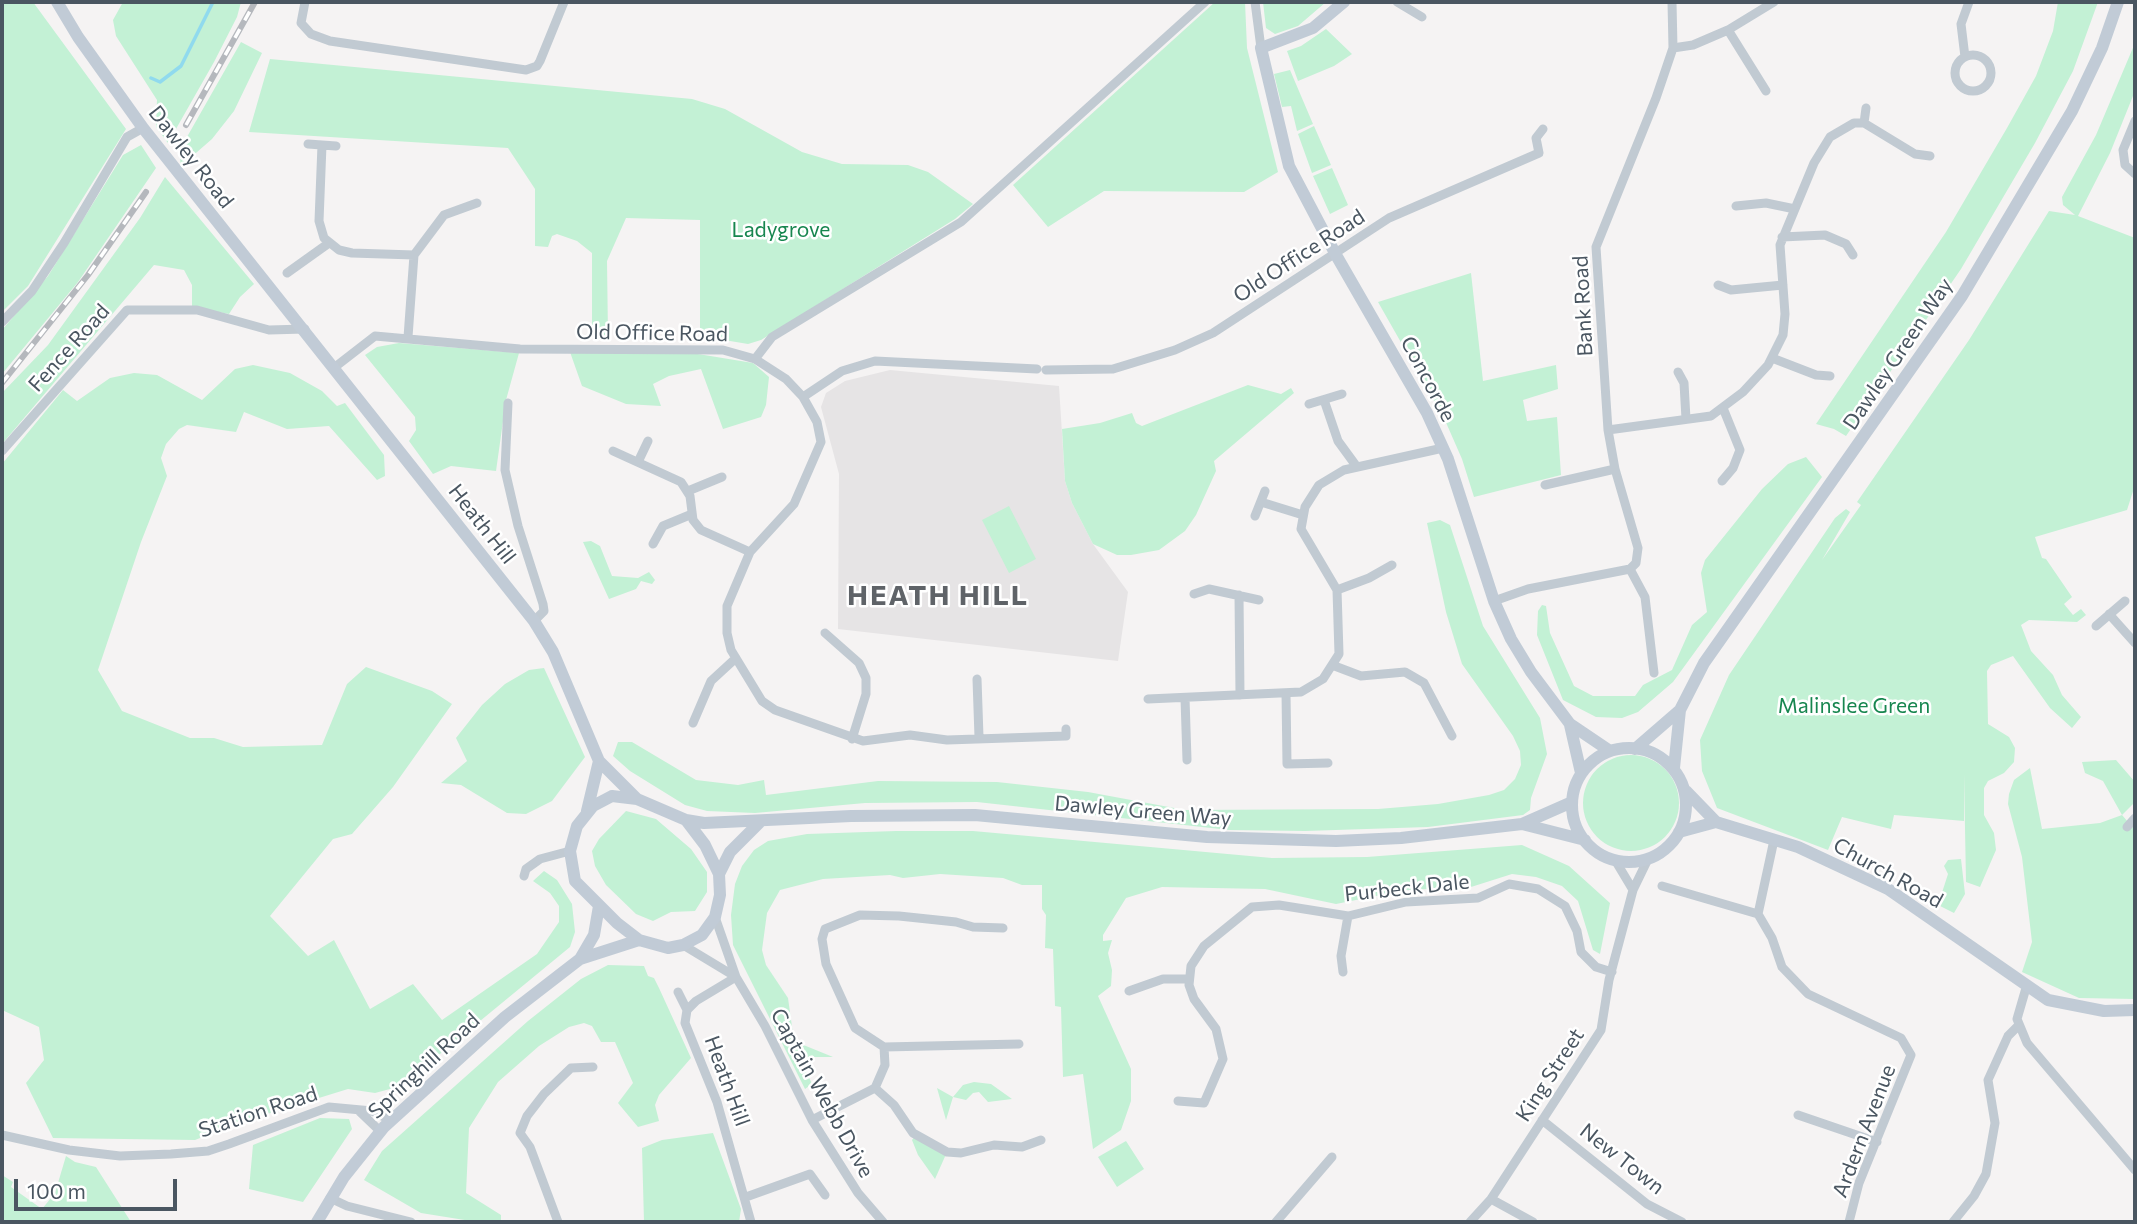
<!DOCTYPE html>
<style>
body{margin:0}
#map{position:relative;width:2137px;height:1224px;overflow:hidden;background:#f5f3f3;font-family:Commissioner,sans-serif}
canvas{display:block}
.frame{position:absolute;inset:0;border:4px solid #4a5661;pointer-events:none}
.scale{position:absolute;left:14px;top:1179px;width:163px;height:32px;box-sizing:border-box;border:4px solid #4a5661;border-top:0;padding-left:9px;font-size:21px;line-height:24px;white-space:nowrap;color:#4a5661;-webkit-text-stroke:5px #fff;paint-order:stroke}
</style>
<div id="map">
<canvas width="2137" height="1224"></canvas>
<div class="frame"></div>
<div class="scale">100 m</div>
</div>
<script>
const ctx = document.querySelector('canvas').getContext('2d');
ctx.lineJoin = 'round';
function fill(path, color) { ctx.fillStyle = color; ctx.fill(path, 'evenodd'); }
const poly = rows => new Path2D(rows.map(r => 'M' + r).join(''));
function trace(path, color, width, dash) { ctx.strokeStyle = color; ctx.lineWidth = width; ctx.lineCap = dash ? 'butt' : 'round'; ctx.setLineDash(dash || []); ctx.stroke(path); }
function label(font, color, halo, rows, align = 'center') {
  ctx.font = font + ' Commissioner,sans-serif'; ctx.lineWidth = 5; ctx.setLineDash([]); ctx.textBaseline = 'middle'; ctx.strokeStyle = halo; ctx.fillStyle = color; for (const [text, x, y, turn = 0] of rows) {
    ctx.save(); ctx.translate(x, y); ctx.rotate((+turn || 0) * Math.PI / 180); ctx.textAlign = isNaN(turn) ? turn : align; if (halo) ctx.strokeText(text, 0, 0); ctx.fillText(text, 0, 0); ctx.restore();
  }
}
fill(poly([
 [890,370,1059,386,1065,481,1072,503,1093,544,1128,592,1118,661,838,629,839,474,821,407,826,393,845,381]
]), '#e6e4e5');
fill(poly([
 [2,2,33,2,126,129,28,286,2,312],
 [123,2,241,2,237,17,214,62,168,143,156,127,157,100,116,36,113,20],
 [1215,2,1245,2,1247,48,1278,172,1244,192,1104,191,1048,227,1013,185],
 [1263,2,1326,2,1298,26,1275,34,1266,28],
 [2058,2,2098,2,2073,71,2035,143,1961,269,1846,436,1834,429,1816,424,1946,232,2007,128,2036,76,2053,31],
 [1326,29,1352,54,1334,66,1298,81,1287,51,1301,46],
 [241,42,262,53,234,111,212,139,181,166,179,151],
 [2135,43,2135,91,2110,153,2078,216,2135,238,2135,485,2127,510,2035,537,2042,558,2046,559,2072,597,2064,604,2073,615,2081,609,2086,615,2077,622,2029,620,2021,625,2031,651,2053,675,2062,695,2081,717,2072,728,2050,708,2013,656,1991,665,1987,671,1988,724,2009,737,2015,748,2014,762,2004,773,1988,781,1984,788,1984,815,1994,833,1996,850,1980,887,1966,882,1964,774,1964,821,1894,815,1891,829,1842,817,1828,850,1717,808,1702,771,1700,740,1729,675,1835,518,1846,509,1850,512,1822,560,1861,505,1857,502,1969,340,2049,211,2075,215,2063,205,2062,197,2096,135],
 [270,59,692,99,725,109,802,152,842,164,908,165,928,172,973,204,955,219,761,340,748,344,700,336,700,220,626,218,607,261,608,336,592,336,592,253,577,241,557,234,552,236,548,247,535,246,535,189,508,148,249,132],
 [1290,70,1313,124,1297,131,1291,106,1282,107,1274,74],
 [1314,126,1331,165,1312,173,1298,134],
 [141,145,156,168,78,282,2,374,2,330,48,276,123,155],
 [1332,168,1348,205,1330,214,1313,176],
 [165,177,254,284,240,297,229,314,192,307,192,285,184,270,154,265,2,444,2,393,48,345,140,218],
 [1471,273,1483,381,1556,365,1558,389,1523,400,1527,421,1557,417,1561,475,1474,497,1462,459,1444,418,1378,302],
 [399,343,519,353,506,400,496,471,451,466,433,474,409,441,416,430,415,417,365,355,377,347],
 [570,352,692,353,753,363,769,377,766,405,761,417,723,429,701,369,669,376,653,384,661,406,626,404,582,386],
 [253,365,290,373,322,391,337,406,345,403,384,455,385,476,377,480,329,426,287,429,244,412,236,432,187,425,179,429,166,444,161,458,167,476,141,542,98,670,122,711,190,738,214,738,243,747,322,745,347,684,366,667,432,691,452,704,393,787,352,834,333,839,270,916,308,956,334,940,370,1009,413,984,442,1020,537,954,559,922,559,906,550,893,533,881,544,871,557,880,572,904,575,932,570,947,401,1086,375,1093,348,1089,238,1123,195,1140,53,1138,26,1083,44,1060,39,1027,2,1010,2,464,63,390,77,401,110,378,134,373,157,375,202,400,235,369],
 [1248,385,1281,394,1291,388,1294,393,1214,461,1216,471,1196,515,1185,531,1159,550,1131,555,1117,555,1093,544,1072,503,1065,481,1062,429,1100,423,1132,413,1136,423,1142,426],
 [1806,457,1822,477,1673,682,1638,712,1622,718,1596,717,1563,700,1537,635,1538,611,1542,605,1546,606,1550,633,1574,686,1593,696,1635,696,1643,685,1672,670,1692,625,1707,612,1701,573,1705,560,1762,489,1788,464],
 [1009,506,1036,559,1009,573,982,520],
 [1440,520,1450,525,1483,626,1540,718,1547,754,1531,798,1530,810,1523,815,1428,827,1305,831,1229,830,977,802,865,803,755,813,707,811,685,805,630,771,613,756,618,742,632,742,696,780,738,785,764,780,766,795,878,781,997,782,1088,792,1185,810,1378,809,1438,804,1489,795,1504,790,1515,779,1521,765,1520,751,1513,736,1462,664,1446,612,1427,523],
 [591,541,600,546,612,576,638,578,649,572,655,580,652,584,641,581,636,589,609,599,583,542],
 [544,668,585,757,552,801,526,814,507,813,461,785,441,783,467,761,456,738,482,705,505,684,529,670],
 '1583 803a48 48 0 1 1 96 0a48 48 0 1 1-96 0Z',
 [2116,760,2135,782,2135,802,2122,815,2135,830,2135,999,2079,998,2022,972,2032,942,2022,857,2008,804,2009,794,2014,780,2030,768,2042,829,2100,823,2122,815,2103,781,2085,773,2082,762],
 [626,811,656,819,691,849,707,872,707,892,695,911,671,912,653,921,636,914,606,885,595,866,592,851,599,839],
 [896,831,973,831,1272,858,1367,857,1522,845,1569,866,1610,903,1600,954,1593,950,1578,901,1562,886,1536,877,1512,874,1471,887,1406,890,1336,904,1265,889,1162,887,1126,898,1103,935,1103,941,1112,940,1108,953,1112,970,1111,986,1098,996,1131,1069,1131,1101,1121,1130,1093,1149,1083,1074,1063,1077,1061,1007,1055,1006,1053,949,1045,948,1046,915,1042,909,1042,885,1022,885,1003,878,940,874,903,878,890,875,823,879,780,890,767,913,762,950,766,965,788,998,793,1034,801,1044,833,1057,805,1057,802,1062,812,1084,805,1089,733,945,731,915,735,884,742,866,754,850,768,841,807,834],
 [1961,859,1965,894,1954,913,1938,905,1948,874,1944,866,1948,860],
 [608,965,644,966,648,976,654,978,659,988,691,1058,659,1095,655,1105,659,1121,638,1127,618,1103,633,1083,615,1042,601,1042,592,1026,584,1023,569,1027,539,1046,498,1082,469,1128,466,1193,501,1215,501,1222,477,1222,421,1213,364,1180,382,1151,528,1021,581,979],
 [974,1082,991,1084,1012,1099,988,1102,979,1092,973,1093,966,1100,953,1097,946,1120,937,1088,953,1097,963,1085],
 [320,1118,349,1119,352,1129,303,1202,249,1189,253,1145],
 [713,1133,741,1209,739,1222,644,1222,642,1148,662,1140],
 [916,1135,947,1152,935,1179,918,1155,912,1140],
 [1126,1141,1144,1169,1117,1187,1098,1157],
 [66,1156,75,1162,96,1167,131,1222,2,1222,2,1175,13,1182,11,1187,42,1209,55,1193]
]), '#c3f1d5');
trace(poly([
 [151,78,160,82,181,66,213,2]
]), '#90daee', 3.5);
trace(poly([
 [305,2,301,23,311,34,330,41,526,70,537,66,540,61,564,2],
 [1255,2,1261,48],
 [1397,2,1422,17],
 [1728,30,1766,91],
 [1673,48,1693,45,1728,30,1774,2],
 '1955 73a18 18 0 1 1 36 0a18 18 0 1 1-36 0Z',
 [1965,57,1961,24,1969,2],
 [2135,121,2123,150,2125,165,2135,174],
 [1864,123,1866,108],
 [308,144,336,146],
 [322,145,319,221,324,238,339,250,352,253,414,255],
 [1736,206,1766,203,1795,209],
 [1782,237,1825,235,1846,244,1853,255],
 [287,273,329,243],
 [1718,285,1731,290,1783,285],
 [2,322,32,291,64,243,127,137,143,128],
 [408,337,414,255,444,215,477,203],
 [1772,358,1816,375,1830,376],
 [755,359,772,337,961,222,1205,2],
 [335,367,375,336,520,349,723,350,755,359,786,379,803,397,817,422,821,442,794,504,750,552,727,606,727,633,731,650,762,701,775,710,863,741,910,735,947,740,1066,736,1066,729],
 [1046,370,1113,369,1175,350,1213,333,1389,218,1539,153,1536,138,1543,129],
 [1678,372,1684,383,1686,419],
 [803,397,842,371,875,361,1037,369],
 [1324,400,1338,441,1357,467],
 [508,403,505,470,518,526,543,604,544,611,534,621],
 [1309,404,1342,394],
 [1608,430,1711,416,1743,392,1768,365,1783,335,1785,314,1780,245,1814,163,1830,137,1854,123,1864,123,1915,154,1930,156],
 [2,451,127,310,197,310,269,330,305,329],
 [613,451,681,482,690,496,693,520,701,530,750,552],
 [638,462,648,441],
 [1722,481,1733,468,1740,450,1723,408],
 [1545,485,1615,469],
 [688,491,722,477],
 [1261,502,1303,515],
 [1255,516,1265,491],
 [653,544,663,526,692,514],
 [1630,569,1645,597,1654,673],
 [1337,590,1369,578,1392,565],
 [1194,594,1209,589,1259,600],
 [1239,595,1240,695],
 [1494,601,1528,589,1630,569,1636,563,1638,548,1615,469,1608,430,1596,247,1656,98,1673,48,1672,2],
 [2109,614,2135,643],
 [2096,626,2125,601],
 [825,633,859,663,866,678,866,694,852,739],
 [1332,665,1361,676,1405,672,1424,683,1452,736],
 [977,679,979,737],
 [1286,693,1287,764,1328,763],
 [1185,698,1187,760],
 [1148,699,1301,692,1323,679,1339,654,1337,590,1301,529,1305,507,1319,485,1344,470,1443,448],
 [693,723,711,681,736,658],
 [2127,827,2135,818],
 [1774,840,1758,914,1772,938,1782,967,1808,994,1901,1038,1911,1055,1859,1183,1849,1222],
 [1615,860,1633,890],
 [524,876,526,869,540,859,570,851],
 [1662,886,1758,914],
 [715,917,736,977,765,1026,812,1120,858,1193,883,1222],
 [1003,928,973,927,956,922,899,916,860,915,825,929,822,939,826,964,855,1028,884,1047,1019,1044],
 [683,945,736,977],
 [1343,972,1341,956,1348,916],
 [736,977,696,1001,687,1010,685,1023,717,1102,751,1222],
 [2026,988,2017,1019,2027,1043,2135,1170],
 [1129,991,1163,979,1189,979],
 [678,992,687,1010],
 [875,1088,894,1105,913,1133,947,1152,961,1153,994,1145,1022,1147,1041,1140],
 [1178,1101,1204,1103,1223,1059,1216,1029,1194,999,1189,985,1191,966,1204,946,1252,907,1279,905,1348,916,1406,902,1478,898,1509,884,1538,889,1565,906,1577,931,1581,952,1596,967,1612,972],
 [358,1110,380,1131],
 [1798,1115,1877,1142],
 [812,1120,875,1088,885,1065,884,1047],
 [1542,1120,1647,1204,1682,1222],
 [2,1135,69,1150,120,1156,171,1154,208,1151,229,1144,329,1107,372,1111,390,1120],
 [746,1197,810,1174,825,1195],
 [330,1198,347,1206,411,1222],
 [1491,1199,1533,1222],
 [558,1222,530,1147,520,1133,527,1116,544,1094,571,1068,593,1067],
 [1276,1222,1332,1157],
 [1470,1222,1491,1199,1601,1030,1609,980,1633,890,1648,859],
 [1953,1222,1974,1196,1986,1174,1995,1123,1988,1080,2008,1036,2018,1026]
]), '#c1cad2', 9);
trace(poly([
 [57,2,78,37,143,128,534,621,553,652,599,761,637,799],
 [1344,2,1313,28,1261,48,1289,166,1336,255,1427,413,1448,459,1494,601,1511,639,1531,672,1570,724,1610,751],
 [1570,725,1581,773],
 '1572 805a57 57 0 1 1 114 0a57 57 0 1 1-114 0Z',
 [1635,749,1680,710,1704,663,1962,296,2072,111,2102,48,2118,2],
 [1674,768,1680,710],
 [1686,791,1716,822,1798,847,1888,889,2048,1000,2104,1011,2135,1010],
 [612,796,637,799,686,820,705,845,719,874,720,895,715,917,702,935,683,945,668,948,639,940,617,923,575,881,570,851,577,826,593,806,612,796],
 [587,811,599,761],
 [686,820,704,823,851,816,975,815,1207,837,1336,841,1401,838,1522,824,1572,802],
 [1522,824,1585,840],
 [1679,832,1716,822],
 [719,874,730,852,760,822],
 [580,959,594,935,599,906],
 [317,1222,344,1177,384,1127,505,1017,580,959,639,940]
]), '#c1cbd6', 12);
const rail = poly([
 [186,125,255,2],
 [2,383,88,275,146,192]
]);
trace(rail, '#b5b8bd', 6);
trace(rail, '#fff', 3.5, [10]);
label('21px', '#4a5661', '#fff', [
 ["Dawley Road",191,157,52],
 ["Old Office Road",1299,256,-33],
 ["Bank Road",1583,306,-93],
 ["Old Office Road",652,333,1],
 ["Fence Road",69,348,-48],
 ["Dawley Green Way",1898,354,-56],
 ["Concorde",1428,379,62],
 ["Heath Hill",482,524,52],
 ["Dawley Green Way",1143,811,5],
 ["Church Road",1888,873,29],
 ["Purbeck Dale",1407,888,-6],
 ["Springhill Road",424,1066,-43],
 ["King Street",1550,1075,-57],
 ["Heath Hill",727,1081,70],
 ["Captain Webb Drive",822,1093,61],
 ["Station Road",258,1112,-18],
 ["Ardern Avenue",1864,1131,-69],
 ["New Town",1622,1159,38]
]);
label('21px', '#17864f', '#fff', [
 ["Ladygrove",781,230],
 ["Malinslee Green",1854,706]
]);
ctx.letterSpacing = '2px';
label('bold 28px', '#5f6368', '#fff', [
 ["HEATH HILL",938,596]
]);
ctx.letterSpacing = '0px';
</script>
